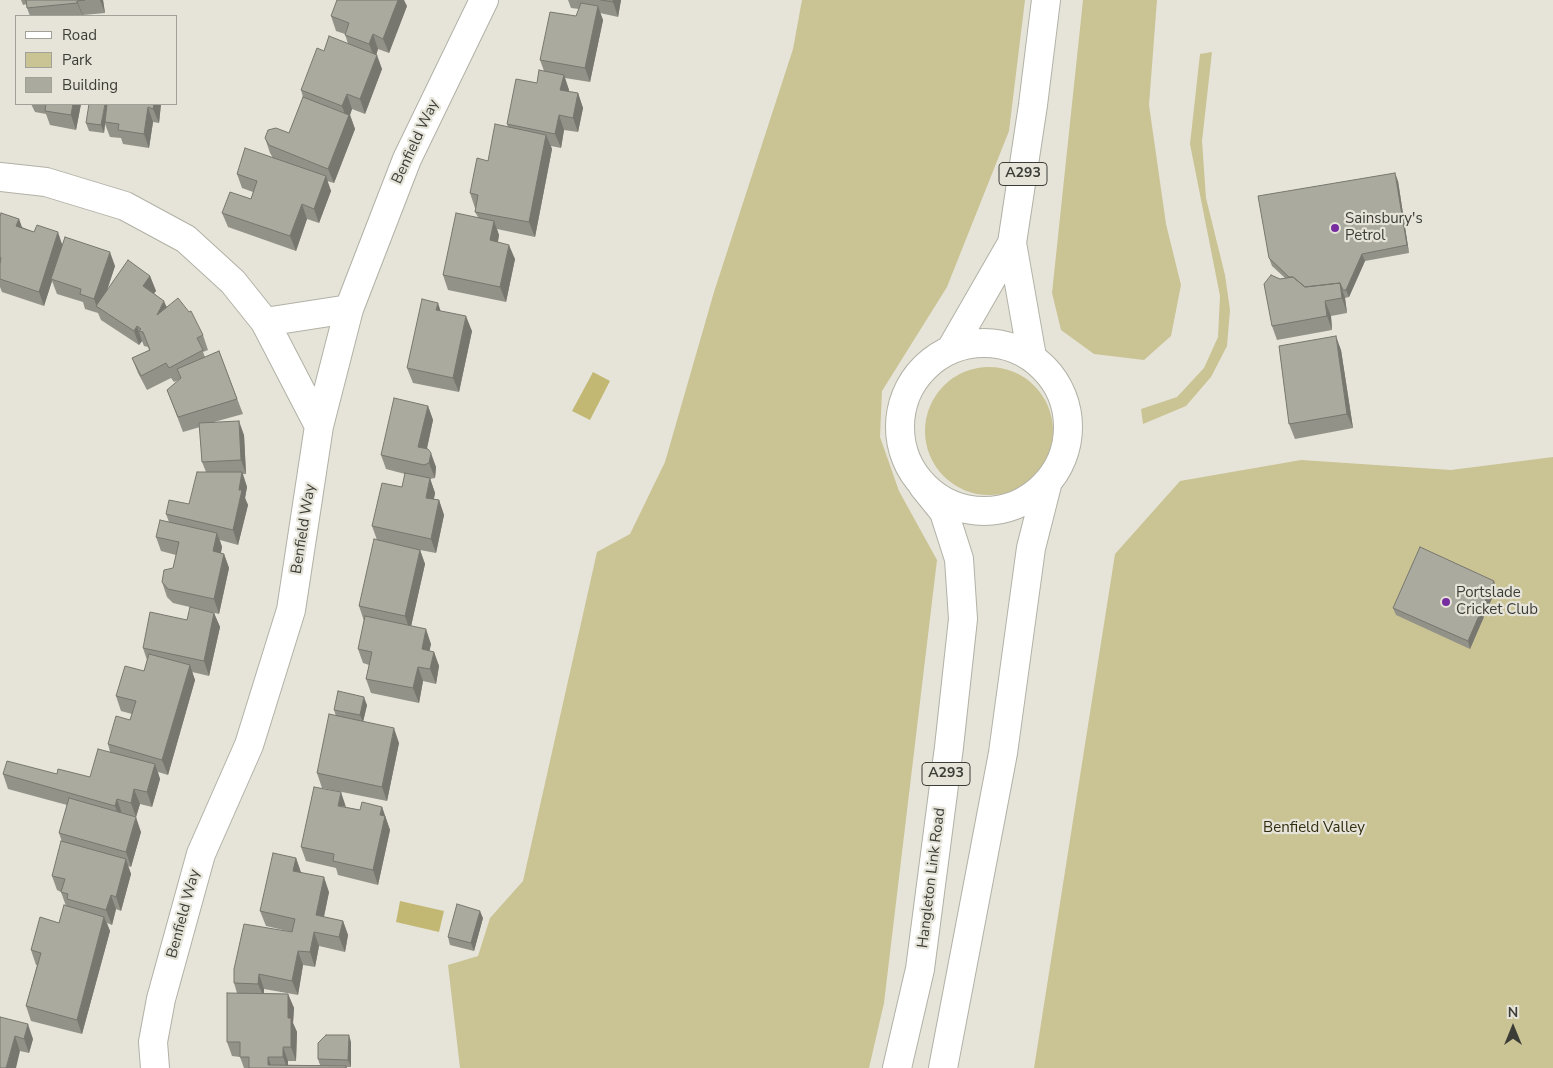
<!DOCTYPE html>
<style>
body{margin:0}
#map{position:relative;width:1553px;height:1068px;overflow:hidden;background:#e6e4d9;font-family:"Nunito Sans",sans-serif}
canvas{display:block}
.legend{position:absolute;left:15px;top:15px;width:162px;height:90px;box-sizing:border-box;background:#e6e4d9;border:1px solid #a2a199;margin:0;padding:6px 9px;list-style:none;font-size:15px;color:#3d3d38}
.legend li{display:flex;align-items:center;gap:10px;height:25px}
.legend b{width:25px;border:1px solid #a2a199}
.north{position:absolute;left:1488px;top:1003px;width:50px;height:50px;-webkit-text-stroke:4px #e6e4d9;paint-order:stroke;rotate:0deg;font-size:14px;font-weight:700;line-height:20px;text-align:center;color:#3d3d38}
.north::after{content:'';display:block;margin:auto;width:18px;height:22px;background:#3d3d38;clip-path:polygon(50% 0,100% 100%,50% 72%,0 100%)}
</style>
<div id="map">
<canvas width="1553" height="1068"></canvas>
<ul class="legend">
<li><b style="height:6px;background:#fff"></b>Road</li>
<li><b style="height:14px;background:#cac394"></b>Park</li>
<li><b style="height:14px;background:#abaa9f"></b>Building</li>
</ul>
<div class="north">N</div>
</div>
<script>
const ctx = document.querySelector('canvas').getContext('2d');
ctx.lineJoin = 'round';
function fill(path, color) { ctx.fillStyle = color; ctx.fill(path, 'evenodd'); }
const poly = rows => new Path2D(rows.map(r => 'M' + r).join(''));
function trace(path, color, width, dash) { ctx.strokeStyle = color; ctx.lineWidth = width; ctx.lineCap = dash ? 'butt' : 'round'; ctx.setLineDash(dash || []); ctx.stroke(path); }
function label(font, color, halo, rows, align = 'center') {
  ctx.font = font + ' "Nunito Sans",sans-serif'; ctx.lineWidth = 4.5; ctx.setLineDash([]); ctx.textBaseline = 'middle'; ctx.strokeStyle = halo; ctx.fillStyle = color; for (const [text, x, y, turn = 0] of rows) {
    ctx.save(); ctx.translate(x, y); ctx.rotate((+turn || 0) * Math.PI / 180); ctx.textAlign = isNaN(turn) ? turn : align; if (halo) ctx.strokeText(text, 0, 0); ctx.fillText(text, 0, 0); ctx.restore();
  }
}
fill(poly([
 [802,0,1025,0,1009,131,947,287,882,391,880,437,899,491,937,560,884,1003,869,1068,460,1068,448,965,478,956,490,918,523,881,597,552,630,534,665,462,714,292,793,49],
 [1083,0,1157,0,1149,105,1166,224,1181,285,1171,336,1144,360,1094,354,1061,330,1052,293],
 [1212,52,1202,141,1206,198,1225,275,1230,310,1227,346,1211,377,1186,406,1143,424,1141,409,1177,397,1204,368,1218,337,1220,296,1190,144,1200,54],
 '925 431a64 64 0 1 1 128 0a64 64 0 1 1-128 0Z',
 [1553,457,1553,1068,1034,1068,1115,554,1180,481,1301,460,1451,470]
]), '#cac394');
fill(poly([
 [593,372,610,381,590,420,572,411],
 [400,901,444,911,439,932,396,922]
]), '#c2b874');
const minor = poly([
 [0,177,46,182,125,206,186,239,233,282,265,322,319,426],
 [265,322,349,309],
 [155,1068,153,1042,161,999,201,854,249,745,291,610,319,426,349,309,407,159,484,0]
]);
const highway = poly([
 '900 427a84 84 0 1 1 168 0a84 84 0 1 1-168 0Z',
 [951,349,1012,243],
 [1032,357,1012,243,1033,105,1046,0],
 [897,1068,920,969,949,747,963,619,959,559,944,512,923,486],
 [943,1068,1003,753,1031,548,1047,485]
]);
trace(minor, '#b2b1a6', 30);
trace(highway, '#b2b1a6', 30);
trace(minor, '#fff', 28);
trace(highway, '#fff', 28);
fill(poly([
 [21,0,103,0,105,13,83,15,83,16,30,16,27,8,27,4,23,5],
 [568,0,621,0,618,17,600,13,603,20,590,82,565,78,569,90,568,92,578,93,583,108,578,132,564,130,561,148,551,146,552,149,535,237,497,229,499,235,498,242,515,259,506,302,448,290,443,275,478,217,475,212,476,208,475,208,470,193,508,127,507,124,537,83,544,71,540,60,576,16,579,9,571,8],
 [407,6,389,53,378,49,376,55,382,69,365,114,352,109,350,115,355,129,334,183,327,181,331,191,319,223,307,219,296,251,228,227,222,213,251,199,253,192,242,188,237,174,273,158,270,153,265,138,289,133,303,97,301,90,324,51,348,44,345,34,336,31,331,16],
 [31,104,81,104,76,130,50,125,46,114,35,112],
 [161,104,159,123,153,122,149,148,123,144,121,138,110,137,105,124,104,133,89,131,86,123],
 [1398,181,1409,253,1365,261,1349,297,1345,298,1347,313,1331,316,1332,330,1277,340,1272,326,1280,279,1285,278,1272,266,1269,258],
 [0,217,19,219,22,227,115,266,107,290,150,276,156,291,154,293,167,307,203,335,208,350,203,352,205,357,219,351,243,414,214,422,244,435,246,474,243,474,247,487,245,498,248,505,238,545,220,540,222,547,221,553,224,554,229,568,219,614,173,603,167,597,162,582,173,568,176,555,161,551,156,537,169,522,166,514,189,504,206,472,202,462,200,427,183,432,167,390,181,379,174,382,171,378,147,390,138,373,132,358,149,350,148,347,144,346,142,341,139,345,101,320,98,313,85,309,83,302,57,294,52,281,44,306,2,292,0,287],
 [440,311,472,331,459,392,413,383,407,368],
 [1341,350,1353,428,1295,439,1289,424],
 [428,406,433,420,427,449,436,467,435,478,430,479,435,493,434,499,439,500,444,515,436,553,420,550,425,564,411,626,431,644,429,651,434,652,439,666,436,684,423,681,419,703,371,693,366,679,369,665,363,663,358,649,364,621,359,606,377,540,372,526,402,487,405,474,386,469,381,455],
 [1494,581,1496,589,1470,649,1396,615,1393,608],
 [214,613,220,627,209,676,192,672,195,680,168,775,158,772,160,779,152,807,140,804,136,817,122,814,141,832,131,867,128,866,131,874,121,911,116,909,112,925,107,923,110,931,82,1034,31,1021,26,1006,37,965,36,965,31,950,59,923,66,906,61,892,57,890,52,876,62,842,59,833,67,805,8,789,3,774,57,774,90,777,110,752,108,744,130,720,132,714,121,711,116,696,144,671,147,660,143,648,187,620],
 [367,705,363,722,399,743,387,801,322,788,317,773,336,716,334,710],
 [346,807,360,810,382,807,390,830,378,885,338,875,336,868,306,861,301,847],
 [296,858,301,872,329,892,324,917,343,921,348,935,345,952,319,946,315,967,303,965,298,995,264,989,264,993,288,994,294,1008,293,1023,297,1032,296,1061,288,1061,288,1065,320,1065,318,1059,351,1042,351,1067,347,1067,347,1068,244,1068,240,1057,232,1056,227,1042,237,993,234,983,292,932,266,926,260,911],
 [483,918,474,951,450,945,448,937],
 [0,1017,33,1039,29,1053,20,1051]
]), '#939289');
fill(poly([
 [100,0,103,0,105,13],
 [398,0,404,0,407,6,389,53,383,39],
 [613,0,621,0,618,17,613,2],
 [77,1,83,15,83,16,77,3],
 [598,6,603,20,590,82,585,68],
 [373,34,378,49,375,59,369,44],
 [377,55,382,69,365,114,360,99],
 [564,75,569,90,566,105,560,90],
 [578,93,583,108,578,132,573,118],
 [347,94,352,109,350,115,355,129,334,183,328,169,347,120,342,106],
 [73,104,81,104,76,130,71,115],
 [105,104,109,104,105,122,105,124,104,133,101,125],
 [154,104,161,104,159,123,153,109],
 [148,107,153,122,149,148,144,134],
 [559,115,564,130,561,148,555,134],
 [546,135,552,149,535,237,529,222],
 [1395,173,1398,181,1409,253,1407,245],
 [326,176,331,191,319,223,314,209],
 [302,204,307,219,296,251,290,236],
 [19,219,24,234,16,226],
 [494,221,499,235,495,255,490,240],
 [58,232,63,247,51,279,52,281,44,306,39,292],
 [509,245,515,259,506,302,500,287],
 [110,252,115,266,101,309,97,307,94,299],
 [1362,254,1365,261,1349,297,1346,290],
 [150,276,156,291,148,300,143,286],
 [1340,283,1345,298,1347,313,1342,298],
 [164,301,170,315,157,315],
 [1325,301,1331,316,1332,330,1327,316],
 [438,303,443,318,436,310],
 [466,316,472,331,459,392,453,378],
 [137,326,142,341,139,345,134,331],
 [1336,336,1341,350,1353,428,1347,414],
 [428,406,433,420,424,461,418,447],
 [239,421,244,435,246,474,241,460],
 [431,453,436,467,435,478,429,463],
 [242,472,247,487,245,498,248,505,238,545,233,530,239,490],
 [430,478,435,493,431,512,426,498],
 [439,500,444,515,436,553,431,539],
 [217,533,222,547,218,565,213,551],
 [420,550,425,564,410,631,405,616],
 [224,554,229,568,219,614,214,599],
 [1494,581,1496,589,1470,649,1468,641],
 [214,613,220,627,209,676,204,661],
 [426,629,431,644,427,663,422,649],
 [434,652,439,666,436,684,430,669],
 [190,665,195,680,168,775,162,760],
 [418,667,423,681,419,703,413,688],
 [364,697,367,705,363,722,360,715],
 [394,728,399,743,387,801,382,787],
 [155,764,160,779,152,807,147,792],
 [134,789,140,804,136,817,131,803],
 [341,792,346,807,338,806],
 [117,799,122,814,120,820,115,806],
 [382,807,390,830,378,885,373,870],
 [136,817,141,832,131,867,126,852],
 [296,858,301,873,293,871],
 [126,859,131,874,121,911,116,897],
 [324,877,329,892,321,930,316,915],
 [111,895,116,909,112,925,106,910],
 [480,911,483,918,474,951,471,943],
 [104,917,110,931,82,1034,77,1020],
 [343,921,348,935,345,952,339,937],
 [314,932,319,946,315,967,310,952],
 [298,951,303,965,298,995,292,981],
 [259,974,264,989,264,998,258,984],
 [288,994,294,1008,293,1023,297,1032,296,1061,291,1047,288,1018],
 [28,1024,33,1039,29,1053,24,1039],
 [349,1035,351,1042,351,1067,348,1060],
 [15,1036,20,1051,16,1068,6,1068],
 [283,1047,288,1061,288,1068,287,1068,283,1057],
 [268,1057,272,1068,268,1065]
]), '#78776f');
const building = poly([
 [26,0,85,0,77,1,77,3,27,8,26,0],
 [337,0,398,0,383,39,373,34,369,44,345,35,349,23,331,16,337,0],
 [601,0,613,0,613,2,601,0],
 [581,3,598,6,585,68,540,60,550,12,576,16,581,3],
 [329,36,377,55,360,99,347,94,342,106,301,90,317,48,324,51,329,36],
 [539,70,564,75,560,90,578,93,573,118,559,115,555,134,507,124,516,79,537,83,539,70],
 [303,97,349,115,328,169,269,145,265,138,268,130,276,128,289,133,303,97],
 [46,104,73,104,71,115,45,111,46,104],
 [89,104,105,104,101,125,86,123,89,104],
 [107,104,154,104,153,109,148,107,144,134,118,130,119,124,105,122,107,104],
 [495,124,546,135,529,222,475,212,478,195,470,193,477,158,488,161,495,124],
 [245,148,326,176,314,209,302,204,290,236,222,213,230,192,251,199,257,181,237,174,245,148],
 [1395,173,1407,245,1362,254,1346,290,1343,290,1340,283,1305,287,1293,277,1289,277,1269,258,1258,196,1395,173],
 [1,213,19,219,16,226,34,232,37,225,58,232,39,292,0,279,0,264,1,258,0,257,0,217,1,213],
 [456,213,494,221,490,240,509,245,500,287,443,275,456,213],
 [65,237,110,252,94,299,80,294,81,289,51,279,65,237],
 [128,260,150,276,143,286,164,301,157,315,178,298,189,312,191,311,203,335,197,338,203,350,169,368,166,363,141,376,132,358,150,350,143,332,139,331,141,329,137,326,134,331,96,306,128,260],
 [1271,275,1280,279,1293,277,1305,287,1340,283,1342,298,1325,301,1327,316,1272,326,1264,284,1271,275],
 [422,299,438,303,436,310,466,316,453,378,407,368,422,299],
 [1336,336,1347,414,1289,424,1279,346,1336,336],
 [219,351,237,399,178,417,167,390,181,378,177,369,219,351],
 [394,398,428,406,418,447,428,449,431,453,429,463,424,465,381,455,394,398],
 [239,421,241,460,202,462,199,423,239,421],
 [197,472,242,472,239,490,242,490,233,530,166,514,169,500,189,504,197,472],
 [405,473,430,478,426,498,439,500,431,539,372,526,382,483,402,487,405,473],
 [160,520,217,533,213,551,224,554,214,599,168,589,162,582,164,570,173,568,179,542,156,537,160,520],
 [374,539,420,550,405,616,359,606,374,539],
 [1420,547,1494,581,1468,641,1393,608,1420,547],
 [190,607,214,613,204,661,143,648,150,612,187,620,190,607],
 [365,616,426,629,422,649,434,652,430,669,418,667,413,688,366,679,372,652,358,649,365,616],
 [149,654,190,665,162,760,108,744,116,716,130,720,136,701,116,696,125,666,144,671,149,654],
 [338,691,364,697,360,715,334,710,338,691],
 [329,714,394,728,382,787,317,773,329,714],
 [98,749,155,764,147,792,134,789,131,803,117,799,115,806,3,774,7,761,57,774,58,769,90,777,98,749],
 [314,787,341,792,338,806,360,810,362,802,382,807,380,815,385,816,373,870,333,861,334,854,301,847,314,787],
 [69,798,136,817,126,852,59,833,69,798],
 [61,841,126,859,116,897,111,895,106,910,67,899,68,894,61,892,65,879,52,876,61,841],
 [273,853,296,858,293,871,324,877,316,915,343,921,339,937,314,932,310,952,298,951,292,981,259,974,258,984,234,983,234,969,244,924,292,932,295,919,260,911,273,853],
 [457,904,480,911,471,943,448,937,457,904],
 [64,905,104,917,77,1020,26,1006,41,953,31,950,40,917,59,923,64,905],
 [227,993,288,994,288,1018,291,1018,291,1047,283,1047,283,1057,268,1057,268,1065,346,1066,346,1068,249,1068,249,1057,240,1057,240,1042,227,1042,227,993],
 [0,1017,28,1024,24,1039,15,1036,6,1068,0,1068,0,1017],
 [326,1035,349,1035,348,1060,318,1059,318,1043,326,1035]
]);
fill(building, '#abaa9f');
trace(building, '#78776f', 1);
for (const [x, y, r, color] of [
 [1335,228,5,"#772da0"],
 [1446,602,5,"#772da0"]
]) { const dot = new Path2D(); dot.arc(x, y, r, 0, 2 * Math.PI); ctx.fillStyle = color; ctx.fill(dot); trace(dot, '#e6e4d9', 2); }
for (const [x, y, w] of [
 [1023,174,48],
 [946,774,48]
]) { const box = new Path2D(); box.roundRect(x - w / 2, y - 11.5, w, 23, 4); ctx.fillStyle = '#e6e4d9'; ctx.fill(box); trace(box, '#3d3d38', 1); }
label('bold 14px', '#3d3d38', null, [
 ["A293",1023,174],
 ["A293",946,774]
]);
label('15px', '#3d3d38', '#e6e4d9', [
 ["Benfield Way",416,142,-65],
 ["Benfield Way",304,529,-81],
 ["Hangleton Link Road",932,878,-83],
 ["Benfield Way",184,914,-75]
]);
label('15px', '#3d3d38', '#e6e4d9', [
 ["Sainsbury's",1345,219],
 ["Petrol",1345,236],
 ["Portslade",1456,593],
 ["Cricket Club",1456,610]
], 'left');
label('15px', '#312c0e', '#e6e4d9', [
 ["Benfield Valley",1314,828]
]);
</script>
